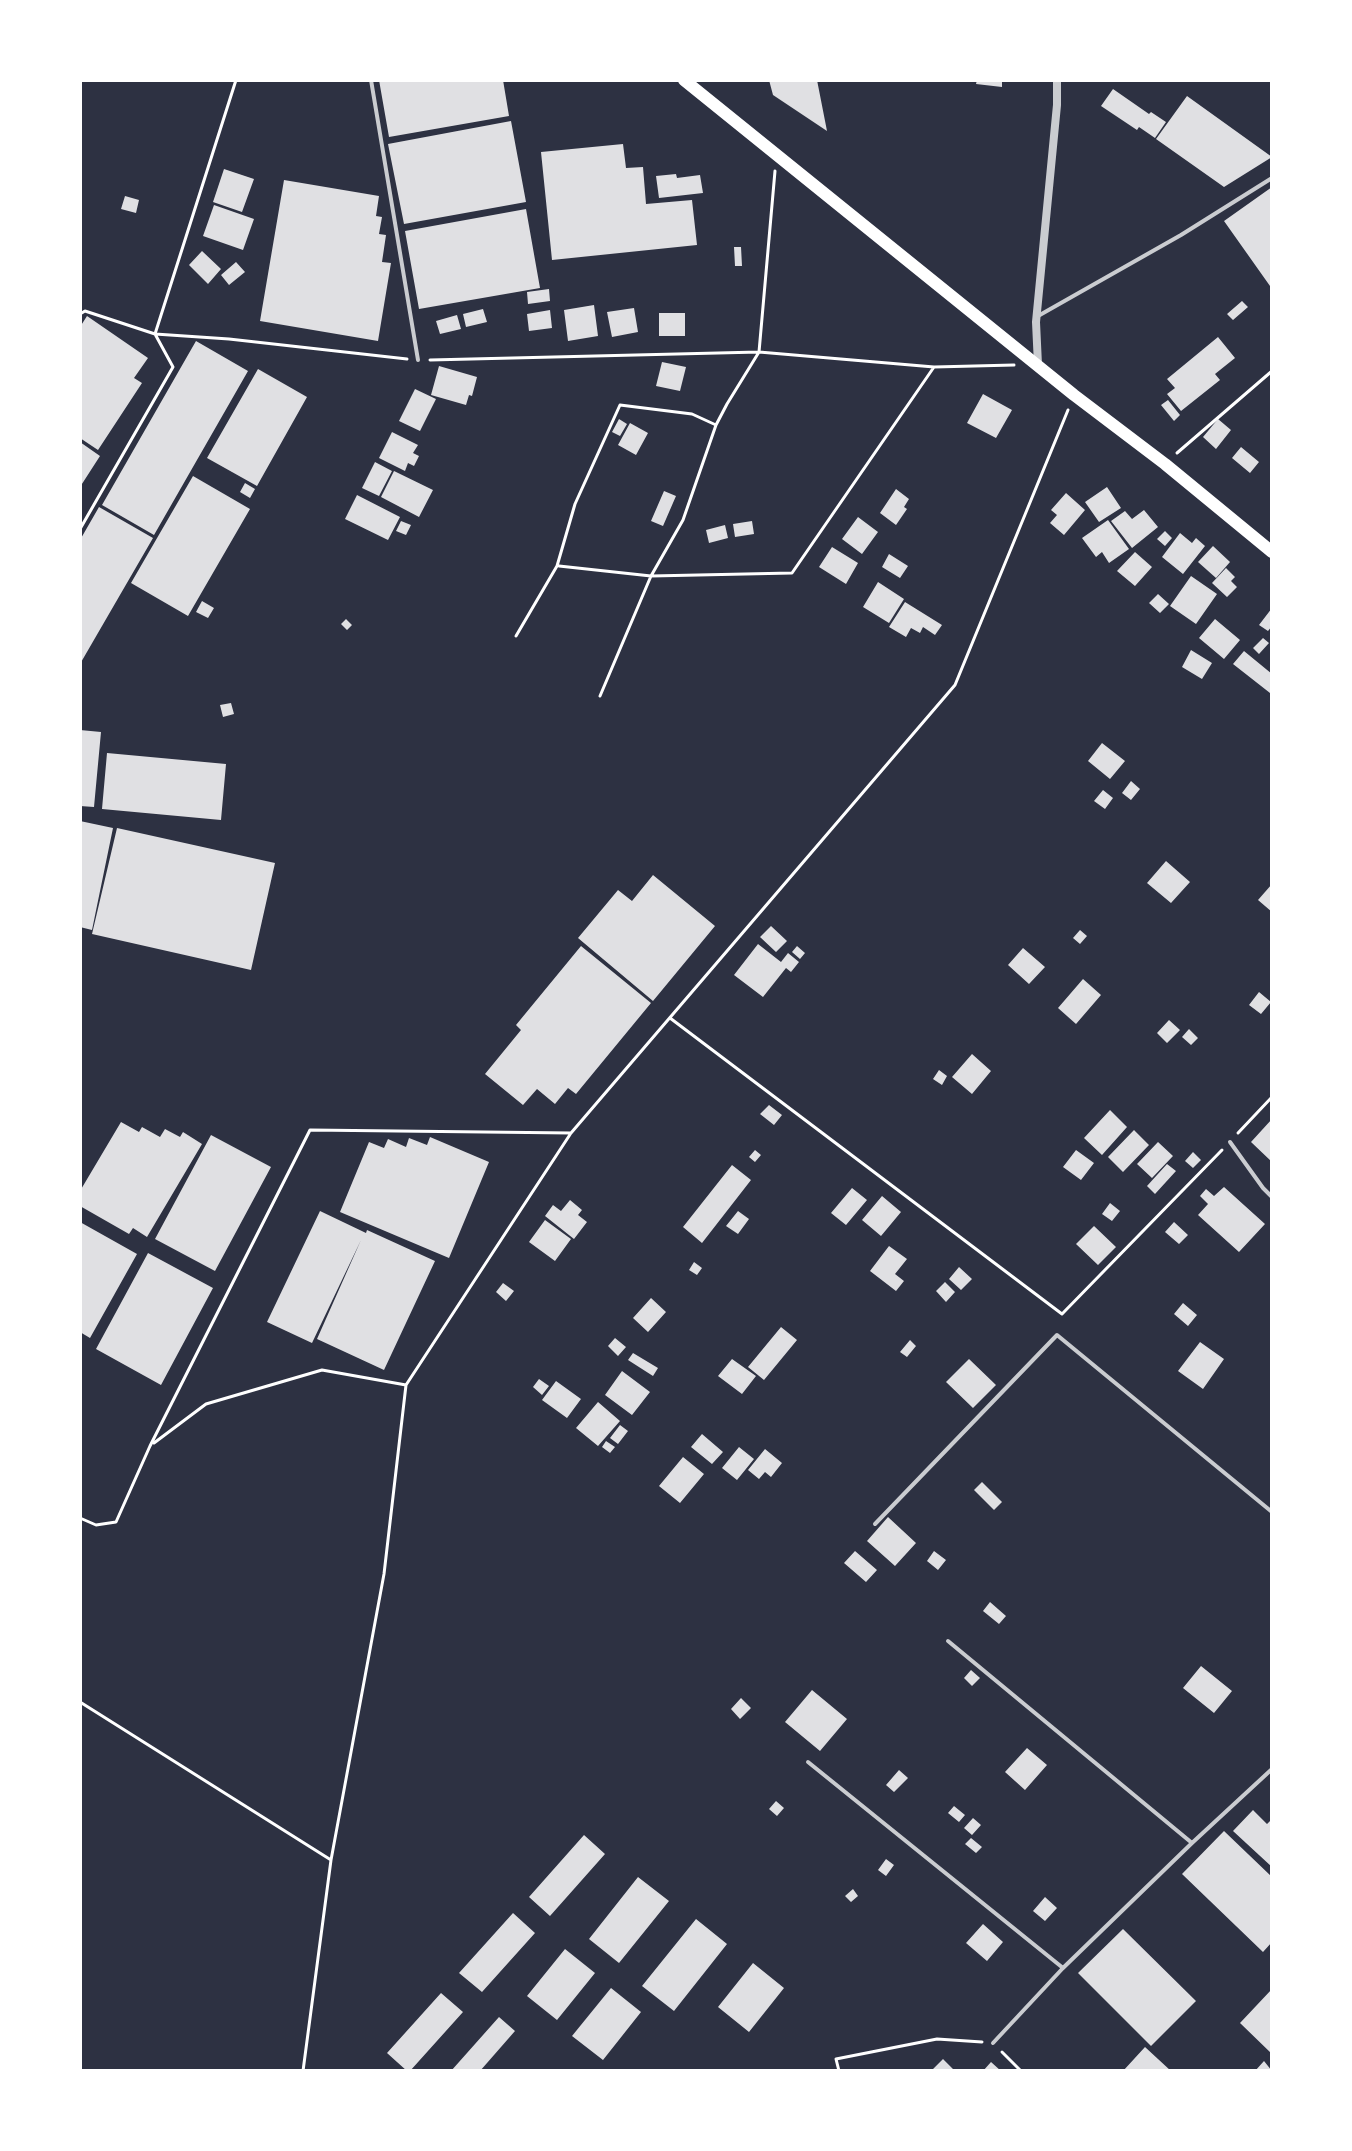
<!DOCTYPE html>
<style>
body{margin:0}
#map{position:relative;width:1352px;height:2151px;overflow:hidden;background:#2d3142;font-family:Raleway,sans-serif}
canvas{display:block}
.frame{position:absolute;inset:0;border:82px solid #fff;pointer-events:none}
</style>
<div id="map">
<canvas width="1352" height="2151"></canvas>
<div class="frame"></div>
</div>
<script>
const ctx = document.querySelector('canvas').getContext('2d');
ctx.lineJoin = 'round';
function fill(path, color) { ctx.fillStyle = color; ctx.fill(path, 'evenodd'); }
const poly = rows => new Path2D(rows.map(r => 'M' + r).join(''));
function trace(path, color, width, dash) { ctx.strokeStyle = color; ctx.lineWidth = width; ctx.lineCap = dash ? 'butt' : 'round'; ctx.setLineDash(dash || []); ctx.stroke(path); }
fill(poly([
 [379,80,503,80,509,116,389,137],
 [769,80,817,80,827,131,773,95],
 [977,80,1002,80,1002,87,976,84],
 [1113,89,1149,114,1151,112,1166,122,1155,138,1139,127,1137,130,1101,106],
 [1187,96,1272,157,1224,187,1156,139],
 [511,121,526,202,404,224,388,144],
 [623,144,626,168,643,167,646,204,692,200,697,245,552,260,541,152],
 [224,169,254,179,242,212,213,202],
 [676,174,677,178,700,175,703,193,659,198,656,176],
 [284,180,379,196,376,216,382,217,379,234,386,235,382,262,391,263,378,341,260,321],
 [1272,187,1272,285,1270,286,1224,221],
 [125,196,139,200,136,213,121,209],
 [214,205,254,219,243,250,203,236],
 [526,209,540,288,419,309,405,231],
 [734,247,741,247,742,266,735,266],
 [202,251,221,269,208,284,189,265],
 [236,262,245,272,229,285,221,275],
 [549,289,550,301,528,304,527,292],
 [1242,301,1248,307,1233,320,1227,314],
 [594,305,598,336,568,341,564,310],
 [634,308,638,332,612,337,607,312],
 [483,309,487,322,466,327,463,314],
 [550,310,552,328,529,331,527,314],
 [659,313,685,313,685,336,659,336],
 [457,315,461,329,440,334,436,321],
 [87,316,148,358,134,378,142,383,98,450,80,438,80,327],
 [1218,337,1235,358,1215,374,1220,380,1181,411,1167,394,1175,388,1167,379],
 [196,341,248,371,154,535,102,505],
 [662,362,686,367,680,391,656,386],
 [439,366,477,377,472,396,469,395,466,405,431,395],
 [258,369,307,397,257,486,207,458],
 [415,389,436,399,420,431,399,421],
 [983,394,1012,410,996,438,967,423],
 [1168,400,1180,415,1174,421,1161,405],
 [619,419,627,424,620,436,612,432],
 [1218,419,1231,430,1216,449,1203,437],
 [630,423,648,433,636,455,618,445],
 [392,432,418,445,413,453,419,456,414,466,408,463,405,471,379,458],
 [80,442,100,456,80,487],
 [1241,447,1259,462,1250,473,1232,458],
 [375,462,392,471,379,496,362,488],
 [394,471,433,490,419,517,381,497],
 [193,476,250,509,188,616,131,583],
 [245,483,255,489,250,498,240,492],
 [1107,487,1121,508,1099,522,1085,502],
 [896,489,909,499,904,507,907,509,896,525,880,513],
 [664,491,676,496,663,526,651,521],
 [1066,493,1085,510,1064,535,1050,523,1057,515,1051,510],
 [357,495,400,517,388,540,345,519],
 [99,507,153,538,80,664,80,540],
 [1144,510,1158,527,1132,548,1111,521,1125,511,1132,519],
 [858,517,878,532,862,554,842,539],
 [1108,520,1129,549,1109,563,1102,552,1096,557,1082,538],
 [401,521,411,525,406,535,396,531],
 [752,521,754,534,735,537,733,524],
 [725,525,728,538,709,543,706,530],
 [1165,531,1172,538,1165,546,1157,539],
 [1180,533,1192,543,1196,538,1205,546,1183,574,1162,557],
 [1213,546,1230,562,1216,578,1198,562],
 [832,547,858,563,846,584,819,567],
 [1135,552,1152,567,1135,586,1117,571],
 [889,554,908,566,900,578,882,567],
 [1226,568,1235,577,1231,581,1237,587,1227,597,1212,583],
 [1191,576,1217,594,1196,624,1170,606],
 [878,582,904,599,889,623,863,607],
 [1158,594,1169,604,1160,613,1149,603],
 [202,601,214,608,208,618,196,612],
 [905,602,942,625,935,635,923,627,920,633,911,628,906,637,889,627],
 [1272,608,1272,626,1268,631,1259,625],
 [346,619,352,625,347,630,341,624],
 [1215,619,1240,640,1224,659,1199,638],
 [1263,638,1269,643,1259,654,1253,648],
 [1191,650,1212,663,1202,679,1182,667],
 [1244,651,1272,674,1272,691,1270,693,1233,664],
 [231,703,234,714,223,717,220,705],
 [80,730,101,732,94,807,80,806],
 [1102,743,1125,761,1110,779,1088,761],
 [107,753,226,764,221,820,102,809],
 [1131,781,1140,789,1131,800,1122,793],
 [1103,790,1113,798,1105,809,1094,801],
 [80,821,113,828,92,930,80,927],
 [117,828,275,863,251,970,92,934],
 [1166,861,1190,882,1171,903,1147,883],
 [653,875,715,926,653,1001,578,938,618,890,632,901],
 [1272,884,1272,912,1258,900],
 [771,926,787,941,776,952,760,937],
 [1080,930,1087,936,1080,944,1073,938],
 [758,944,781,962,788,953,799,962,791,972,786,968,763,997,734,975],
 [581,946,651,1003,576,1094,568,1088,555,1104,537,1089,523,1105,485,1074,521,1030,516,1025],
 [797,946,805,953,800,959,792,952],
 [1023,948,1045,967,1029,984,1008,965],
 [1083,979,1101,995,1076,1024,1058,1008],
 [1259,992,1271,1002,1261,1014,1249,1005],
 [1169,1020,1180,1030,1167,1043,1157,1033],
 [1189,1029,1198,1038,1191,1045,1182,1037],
 [972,1054,991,1071,972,1094,952,1077],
 [939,1070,947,1076,942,1085,933,1079],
 [769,1105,782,1115,774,1125,760,1114],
 [1110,1110,1127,1127,1102,1155,1084,1138],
 [1272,1119,1272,1162,1251,1142],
 [121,1122,139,1132,142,1127,160,1137,165,1129,180,1137,183,1132,202,1144,147,1237,133,1228,129,1234,80,1206,80,1191],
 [1134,1130,1149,1145,1123,1172,1108,1157],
 [211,1135,271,1167,215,1271,155,1239],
 [430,1137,489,1162,449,1258,340,1212,369,1142,384,1148,388,1139,406,1147,409,1138,427,1145],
 [1158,1142,1173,1156,1152,1178,1137,1164],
 [755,1150,761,1155,755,1162,749,1157],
 [1076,1150,1094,1163,1081,1180,1063,1167],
 [1193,1152,1201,1160,1193,1168,1185,1161],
 [1167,1164,1176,1171,1155,1194,1147,1186],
 [732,1165,751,1180,702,1243,683,1227],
 [1224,1187,1265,1224,1239,1252,1198,1215,1208,1204,1200,1196,1206,1189,1214,1196],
 [852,1188,867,1200,846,1225,831,1213],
 [882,1196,901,1212,881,1236,862,1220],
 [570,1200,582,1210,578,1215,587,1222,574,1239,545,1216,553,1205,561,1211],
 [1110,1203,1120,1211,1112,1221,1102,1214],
 [320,1211,366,1233,367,1230,435,1261,384,1370,317,1339,361,1240,312,1343,267,1322],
 [738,1211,749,1219,738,1234,726,1226],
 [545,1220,571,1239,555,1261,529,1242],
 [80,1222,137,1254,90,1338,80,1332],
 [1174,1222,1188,1235,1179,1244,1165,1232],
 [1094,1226,1116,1247,1098,1265,1076,1244],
 [889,1246,907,1259,895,1274,904,1281,896,1291,870,1271],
 [148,1253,213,1288,161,1385,96,1349],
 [694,1262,702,1268,697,1275,689,1270],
 [959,1267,972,1279,961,1290,949,1279],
 [945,1282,955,1292,946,1302,936,1291],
 [503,1283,514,1291,506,1301,496,1292],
 [651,1298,666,1312,648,1332,633,1318],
 [1183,1303,1197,1315,1188,1326,1174,1314],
 [781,1327,797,1340,764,1380,748,1367],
 [615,1338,626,1347,618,1356,608,1346],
 [910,1340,916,1346,907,1357,900,1352],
 [1200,1342,1224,1359,1203,1389,1178,1371],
 [633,1353,658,1368,653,1376,628,1360],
 [732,1359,756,1376,742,1394,718,1376],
 [969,1359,996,1385,973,1408,946,1382],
 [622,1371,650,1392,632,1415,605,1395],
 [539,1379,549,1386,542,1395,533,1387],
 [556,1381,581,1399,567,1418,542,1400],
 [598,1402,620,1421,598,1446,576,1428],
 [620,1425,628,1431,618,1444,610,1438],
 [702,1434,723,1452,712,1464,691,1447],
 [606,1441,615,1447,610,1453,602,1447],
 [739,1447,754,1459,737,1480,722,1468],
 [765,1449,782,1463,771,1477,765,1472,759,1479,748,1470],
 [683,1457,704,1474,680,1503,659,1486],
 [982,1482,1002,1502,994,1510,974,1490],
 [888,1517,916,1543,895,1566,867,1541],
 [855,1551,877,1570,866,1582,844,1563],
 [934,1551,946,1560,938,1570,927,1561],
 [990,1602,1006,1616,999,1624,983,1611],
 [1201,1666,1232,1691,1214,1713,1183,1688],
 [971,1670,980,1678,972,1686,964,1678],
 [812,1690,847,1719,820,1751,785,1722],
 [741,1698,751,1708,740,1719,731,1709],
 [1027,1748,1047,1765,1025,1790,1005,1772],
 [899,1770,908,1778,894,1792,886,1785],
 [776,1801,784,1808,777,1816,769,1809],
 [954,1806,965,1815,959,1822,948,1813],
 [1253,1810,1267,1824,1272,1819,1272,1867,1233,1831],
 [973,1818,981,1825,972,1835,964,1828],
 [1224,1831,1272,1877,1272,1942,1263,1952,1182,1874],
 [584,1835,605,1854,550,1916,529,1897],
 [971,1838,982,1847,976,1853,965,1844],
 [886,1859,894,1865,886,1876,878,1870],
 [638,1877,669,1901,619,1963,589,1939],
 [853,1889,858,1896,851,1902,845,1896],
 [1045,1897,1057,1908,1045,1921,1033,1911],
 [513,1913,535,1933,482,1992,459,1973],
 [696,1919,727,1944,674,2011,642,1986],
 [983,1924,1003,1942,987,1961,966,1943],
 [1123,1929,1196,2001,1151,2046,1078,1973],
 [565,1949,595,1973,557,2020,527,1996],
 [753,1963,784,1988,749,2032,718,2007],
 [611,1988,641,2012,603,2060,572,2036],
 [1272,1989,1272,2054,1240,2023],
 [441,1993,463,2012,410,2071,407,2071,387,2053],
 [499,2017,515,2031,480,2071,451,2071],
 [1145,2047,1171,2071,1123,2071],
 [943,2059,955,2071,931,2071],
 [1264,2061,1272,2071,1255,2071],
 [991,2062,1001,2071,983,2071]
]), '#e0e0e3');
trace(poly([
 [80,314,85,311,155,334,229,339,407,359],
 [430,360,759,352,934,367,1014,365],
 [1177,453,1272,371],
 [80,529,173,367,155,334,236,80],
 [559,566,651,576,792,573,934,367],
 [516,636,557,566,575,504,620,405,692,414,716,425,727,404,759,352,775,171],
 [600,696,651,576,683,520,716,425],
 [670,1018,1062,1314,1222,1150],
 [1238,1133,1272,1097],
 [154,1443,206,1404,322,1370,406,1385],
 [80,1518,96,1525,116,1522,150,1446,310,1130,571,1133],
 [80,1702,331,1860],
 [1002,2052,1021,2071],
 [303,2071,331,1860,384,1574,406,1385,571,1133,955,685,1068,410],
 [839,2071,836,2059,937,2039,982,2042]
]), '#fff', 3);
trace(poly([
 [371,80,418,360],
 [1038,316,1181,235,1272,178],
 [1230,1142,1263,1188,1272,1197],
 [875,1524,1057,1335,1272,1512],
 [948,1641,1192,1843],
 [808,1762,1063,1968,1192,1843,1272,1769],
 [993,2043,1063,1968]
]), '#caccd0', 4);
trace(poly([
 [1038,365,1036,322,1057,105,1057,80]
]), '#caccd0', 8);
trace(poly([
 [684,80,1074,395,1165,464,1272,552]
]), '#fff', 12);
</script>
